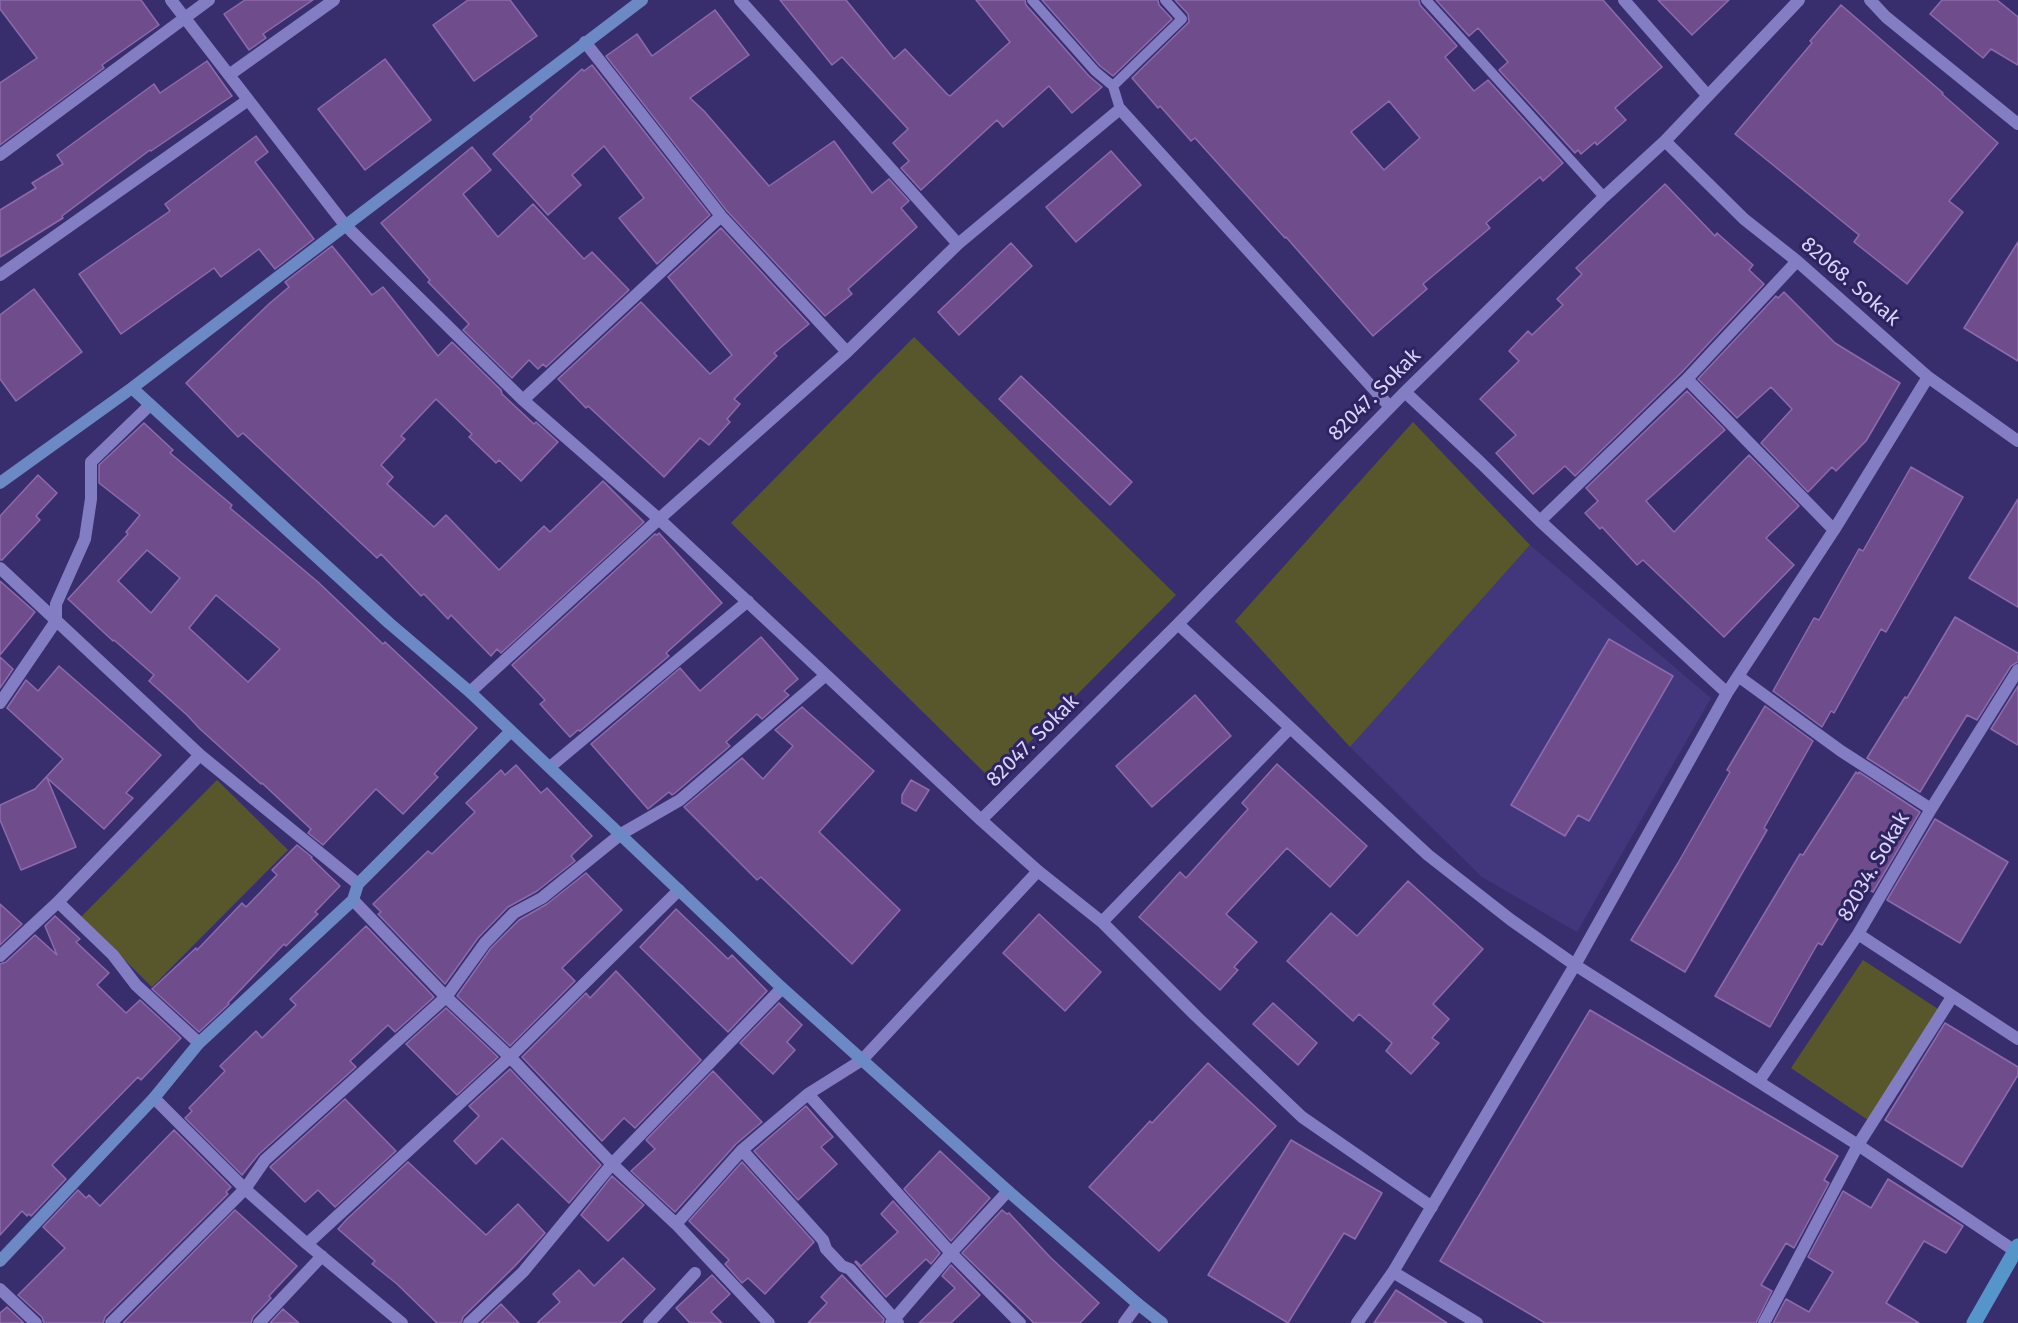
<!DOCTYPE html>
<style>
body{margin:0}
canvas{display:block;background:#382e6d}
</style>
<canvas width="2018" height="1323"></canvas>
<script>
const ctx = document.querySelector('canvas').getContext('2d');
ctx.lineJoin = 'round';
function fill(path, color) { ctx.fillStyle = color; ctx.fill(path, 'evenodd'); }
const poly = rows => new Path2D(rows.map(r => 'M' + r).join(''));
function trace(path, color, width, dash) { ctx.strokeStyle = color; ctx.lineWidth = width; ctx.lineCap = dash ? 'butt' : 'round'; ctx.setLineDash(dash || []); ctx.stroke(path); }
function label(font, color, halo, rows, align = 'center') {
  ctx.font = font + ' "Fira Sans",sans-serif'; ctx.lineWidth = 6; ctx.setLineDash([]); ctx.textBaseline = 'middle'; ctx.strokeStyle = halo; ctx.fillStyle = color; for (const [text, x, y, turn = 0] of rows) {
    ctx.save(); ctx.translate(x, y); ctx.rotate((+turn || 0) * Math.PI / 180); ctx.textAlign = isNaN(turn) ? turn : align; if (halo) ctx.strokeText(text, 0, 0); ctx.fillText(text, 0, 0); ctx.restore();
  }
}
fill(poly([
 [1530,545,1711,698,1577,932,1482,877,1350,747]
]), '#42367c');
fill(poly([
 [914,337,1176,595,992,780,731,523],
 [1413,422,1530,545,1350,747,1235,621],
 [217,780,288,850,152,987,81,917],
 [1863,960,1941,1011,1868,1120,1791,1068]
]), '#58572c');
const building = poly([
 [0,0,141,0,159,25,102,65,104,68,0,145,0,83,37,58,0,9,0,0],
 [245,0,313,0,263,34,266,38,249,50,224,14,245,0],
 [468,0,510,0,537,36,474,81,433,25,468,0],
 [780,0,846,0,894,59,905,49,947,94,950,96,1010,42,976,0,1025,0,1026,5,1089,76,1102,87,1072,113,1049,86,1003,127,997,120,921,190,901,168,909,161,893,143,908,129,842,57,832,65,780,0],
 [1042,0,1158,0,1159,5,1172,19,1113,76,1100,66,1042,0],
 [1175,0,1419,0,1420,5,1457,46,1445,57,1474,91,1488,80,1563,163,1543,181,1540,177,1486,223,1490,228,1423,284,1427,289,1373,336,1286,237,1285,238,1195,138,1191,141,1160,106,1158,108,1132,78,1189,22,1188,14,1175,0],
 [1389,101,1420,138,1384,170,1351,132,1389,101],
 [1436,0,1603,0,1662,67,1615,108,1626,120,1597,145,1595,142,1581,154,1578,150,1575,153,1499,70,1508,62,1478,28,1469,36,1436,0],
 [1658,0,1729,0,1692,35,1658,0],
 [1942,0,1997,0,2018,17,2018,65,1991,49,1983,58,1930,14,1942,0],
 [1841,5,1943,93,1942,94,1998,143,1949,201,1963,212,1907,284,1854,242,1859,235,1735,134,1812,43,1810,41,1841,5],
 [715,10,749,55,690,98,704,111,769,186,834,141,872,193,889,179,909,201,901,208,917,227,848,289,852,294,825,316,727,211,606,56,637,34,652,56,715,10],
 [385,59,431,120,365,170,318,109,385,59],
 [207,61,232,96,151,151,150,150,62,216,63,218,0,257,0,210,36,188,32,183,63,164,57,155,154,84,160,93,207,61],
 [592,65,710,215,657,264,619,218,644,198,604,146,572,175,581,185,548,215,493,154,532,119,530,117,582,69,584,71,592,65],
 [256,136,268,152,255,162,314,239,275,269,259,249,221,277,214,268,121,334,79,274,170,211,165,204,256,136],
 [472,147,491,170,463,194,498,237,533,204,584,259,592,252,629,290,546,367,543,364,538,369,529,360,512,378,463,330,469,324,428,282,430,280,381,223,472,147],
 [1111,151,1141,185,1076,242,1046,207,1111,151],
 [1665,184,1715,236,1717,233,1753,265,1749,270,1764,284,1681,373,1575,476,1565,466,1533,494,1496,453,1516,435,1480,399,1519,361,1509,351,1528,331,1532,335,1563,305,1557,299,1582,274,1576,268,1665,184],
 [721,228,809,324,774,353,777,356,734,399,740,404,727,419,730,422,709,445,700,438,664,477,588,406,586,408,558,379,641,302,710,374,732,355,668,277,721,228],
 [2018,242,2018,361,1964,328,2018,242],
 [1011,243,1032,266,959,335,938,312,1011,243],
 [332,246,372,295,383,287,438,356,452,342,501,390,502,394,534,424,536,422,558,442,521,481,499,460,496,463,469,437,472,434,436,399,401,436,405,439,381,465,393,477,387,484,434,527,446,515,499,570,544,526,550,532,603,481,644,522,501,653,497,649,491,656,451,615,448,619,424,594,421,596,381,554,377,558,243,433,238,437,186,383,270,303,289,287,285,282,332,246],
 [34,289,82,352,16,401,0,379,0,315,34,289],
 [1784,292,1835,343,1900,383,1866,441,1836,471,1832,467,1808,492,1761,443,1792,409,1771,387,1737,418,1698,379,1776,296,1778,298,1784,292],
 [1021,376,1132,482,1110,505,999,399,1021,376],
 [1687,391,1725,430,1646,501,1674,532,1749,455,1799,506,1766,538,1794,565,1724,637,1643,560,1637,565,1602,527,1600,529,1585,513,1598,501,1586,488,1687,391],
 [144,423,173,450,170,453,232,505,230,508,318,582,383,644,385,642,477,728,434,774,438,777,403,814,376,789,323,845,308,833,311,829,262,783,261,784,200,729,187,715,149,681,154,675,114,640,113,641,68,599,128,534,126,532,140,515,99,483,99,465,144,423],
 [147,550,180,578,151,613,118,581,147,550],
 [216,595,280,649,248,682,189,628,216,595],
 [1911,467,1963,497,1886,632,1881,629,1834,713,1831,711,1822,727,1773,691,1814,618,1819,620,1859,549,1863,551,1911,467],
 [38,475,57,493,36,516,40,520,2,560,0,560,0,516,38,475],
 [2018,499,2018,607,1969,578,2018,499],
 [659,533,722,603,666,653,669,656,580,731,578,730,570,737,540,704,545,700,512,665,655,534,657,535,659,533],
 [0,581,35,612,0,655,0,581],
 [1955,617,2018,653,2018,662,2011,666,1977,720,1967,715,1920,792,1867,758,1905,697,1907,698,1955,617],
 [761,637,798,679,784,691,789,695,762,719,757,714,726,742,730,746,675,793,672,795,669,792,648,809,591,744,680,668,700,691,761,637],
 [1609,639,1673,676,1589,821,1578,815,1565,836,1511,805,1609,639],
 [0,657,13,669,0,688,0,657],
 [59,666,161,755,126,793,133,798,104,829,47,778,76,847,21,870,0,820,0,805,35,789,63,759,7,708,26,680,38,691,59,666],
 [2018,686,2018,745,1991,729,2018,686],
 [1195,695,1231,736,1152,807,1116,766,1195,695],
 [1765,706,1813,741,1764,828,1767,830,1685,972,1631,940,1678,863,1730,772,1727,770,1765,706],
 [802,707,874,771,819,832,900,910,852,964,761,877,757,880,684,807,742,758,763,779,793,746,775,730,802,707],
 [1277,764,1367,846,1330,887,1287,848,1226,914,1257,942,1234,967,1238,970,1220,990,1139,917,1180,872,1186,878,1248,809,1242,803,1277,764],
 [516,765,541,793,547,788,592,836,571,856,575,861,537,891,508,907,478,938,445,984,378,914,381,912,373,904,428,851,432,854,475,812,466,803,501,770,505,775,516,765],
 [1856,772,1858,774,1859,772,1920,812,1873,892,1859,884,1822,945,1818,943,1770,1027,1715,996,1800,854,1803,855,1856,772],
 [911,780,929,790,916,811,902,803,902,795,911,780],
 [1935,819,2008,862,1960,943,1887,900,1935,819],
 [297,845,312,857,311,858,340,886,315,912,318,914,286,946,284,944,228,1003,229,1004,199,1032,152,989,196,948,197,950,242,903,246,907,277,875,272,870,297,845],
 [586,873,622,910,562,968,575,981,510,1046,457,996,491,948,519,920,547,904,586,873],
 [1408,881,1483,949,1433,1004,1449,1019,1432,1038,1439,1043,1411,1074,1386,1051,1392,1043,1359,1014,1353,1021,1287,961,1331,913,1357,936,1408,881],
 [0,904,22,924,0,945,0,904],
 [676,909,728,959,732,955,767,991,728,1032,640,947,676,909],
 [1039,914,1101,972,1065,1011,1003,953,1039,914],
 [55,916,80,939,76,942,109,973,97,985,126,1013,140,1000,181,1038,141,1080,138,1077,52,1165,66,1179,31,1216,29,1214,27,1216,22,1211,0,1235,0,964,6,962,35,935,57,955,45,926,55,916],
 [366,926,434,997,395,1032,388,1025,350,1061,356,1067,259,1154,242,1175,185,1118,192,1111,189,1108,225,1071,220,1066,256,1031,262,1038,296,1005,290,999,366,926],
 [616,971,701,1060,635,1128,624,1118,602,1141,522,1057,586,993,590,998,616,971],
 [779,1003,802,1025,787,1042,795,1050,773,1074,740,1043,779,1003],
 [1273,1003,1317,1043,1298,1065,1253,1024,1273,1003],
 [446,1008,498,1057,457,1095,406,1044,446,1008],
 [1590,1010,1838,1156,1824,1180,1829,1183,1794,1248,1786,1243,1761,1285,1772,1291,1756,1323,1545,1323,1440,1261,1590,1010],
 [1945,1023,2018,1067,2018,1075,1962,1167,1885,1120,1945,1023],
 [1208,1063,1276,1126,1159,1251,1089,1187,1150,1121,1152,1123,1208,1063],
 [510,1069,601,1165,569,1203,502,1138,476,1164,454,1141,479,1116,469,1106,510,1069],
 [713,1071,762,1122,736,1144,675,1212,631,1171,655,1149,646,1140,713,1071],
 [345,1099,396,1151,335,1207,318,1190,305,1202,270,1167,345,1099],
 [806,1106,833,1137,821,1147,837,1164,798,1200,754,1151,806,1106],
 [174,1130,231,1187,226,1192,228,1194,105,1317,103,1323,44,1323,42,1317,18,1295,65,1248,43,1227,78,1190,86,1198,89,1195,100,1206,174,1130],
 [1291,1140,1382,1193,1355,1239,1344,1233,1288,1323,1208,1275,1291,1140],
 [940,1151,990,1198,951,1241,904,1189,940,1151],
 [408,1162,486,1235,518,1204,545,1233,515,1266,463,1317,461,1323,437,1323,397,1284,372,1264,375,1261,338,1229,347,1219,408,1162],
 [742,1162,814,1242,765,1294,748,1278,742,1283,725,1264,729,1260,689,1221,742,1162],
 [612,1176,644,1205,608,1241,581,1215,612,1176],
 [1888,1179,1963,1226,1946,1253,1924,1241,1886,1303,1919,1323,1773,1323,1786,1299,1809,1312,1833,1272,1808,1257,1843,1191,1871,1208,1888,1179],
 [893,1201,940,1253,931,1264,926,1259,886,1297,855,1262,856,1261,861,1266,898,1232,881,1214,893,1201],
 [235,1210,297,1266,269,1296,271,1298,253,1317,251,1323,123,1323,235,1210],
 [1002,1210,1007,1214,1009,1213,1050,1257,1099,1303,1080,1323,1034,1323,962,1253,1002,1210],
 [623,1258,655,1289,620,1323,537,1323,560,1302,553,1294,579,1270,594,1286,623,1258],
 [951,1265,980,1295,951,1323,919,1323,955,1288,942,1276,951,1265],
 [712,1275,730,1294,711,1312,722,1323,690,1323,676,1308,712,1275],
 [842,1275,884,1319,883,1323,808,1323,827,1303,821,1297,842,1275],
 [1396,1290,1447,1323,1374,1323,1396,1290],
 [501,1304,519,1323,481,1323,501,1304],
 [7,1307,24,1323,0,1323,0,1313,7,1307],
 [283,1309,299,1323,270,1323,283,1309]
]);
fill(building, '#6f4d8d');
trace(building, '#8c6aac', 1.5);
trace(poly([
 [1032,0,1095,71,1113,86],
 [1426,0,1604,197],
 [1120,109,1113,86,1182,19,1165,0]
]), '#837dc3', 10);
trace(poly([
 [740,0,958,244],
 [1624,0,1708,96],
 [1870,0,1886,17,2018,124],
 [229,75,334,0],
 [1665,141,1744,219,1797,261,1928,377,2018,441],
 [0,155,209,0],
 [0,275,248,100],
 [847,352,958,244,1120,109,1390,407],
 [1687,379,1834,530],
 [1405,392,1482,464,1540,521,1727,693],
 [523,400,721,216],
 [1540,521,1687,379,1797,261],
 [0,568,200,755,358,884],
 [1178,624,1428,855,1511,920,1575,965,1858,1145,2015,1251],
 [826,675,981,820,1038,871,1102,922,1196,1016,1302,1117,1432,1207],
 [1738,676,1841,751,1931,809],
 [470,692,659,519,847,352,721,216,585,42],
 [0,703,56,621,56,604,85,539,91,499,91,462,150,405],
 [550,767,748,601],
 [981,820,1178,624,1405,392,1604,197,1665,141,1799,0],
 [353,900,446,997,510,1057,612,1164,676,1224,769,1323],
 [58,902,113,955,136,985,199,1043],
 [1102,922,1290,728],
 [1858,934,2018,1039],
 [0,956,58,902,200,755],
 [1759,1081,1858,934,1931,809,2018,670],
 [808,1094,951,1253,1020,1323],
 [154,1098,245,1189,307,1244,402,1323],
 [742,1150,823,1240,826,1249,842,1266,850,1269,898,1323],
 [676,1224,742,1150,808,1094,862,1060,1038,871],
 [307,1244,510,1057,679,890],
 [1393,1272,1477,1323],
 [0,1289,36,1323],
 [111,1323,245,1189,265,1160,446,997,485,943,514,913,542,898,621,834,680,800,826,675,659,519,523,400,345,225,171,0],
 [259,1323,322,1256],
 [469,1323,523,1272,612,1164,782,988],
 [649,1323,695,1273],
 [891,1323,951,1253,1008,1191],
 [1124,1323,1138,1304],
 [1357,1323,1393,1272,1575,965,1727,693,1834,530,1928,377],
 [1764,1323,1858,1145,1952,997]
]), '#837dc3', 12);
trace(poly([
 [132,388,389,623,470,692,782,988,1008,1191,1138,1304,1162,1323],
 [0,483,132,388,642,0],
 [0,1261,154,1098,199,1043,353,900,358,884,511,731]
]), '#6c89c6', 12);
trace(poly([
 [1974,1323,2018,1246]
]), '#5695ca', 15);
label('21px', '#d7d5fc', '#2f2361', [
 ["82068. Sokak",1850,282,41],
 ["82047. Sokak",1375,395,-45],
 ["82047. Sokak",1033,741,-45],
 ["82034. Sokak",1874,867,-60]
]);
</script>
